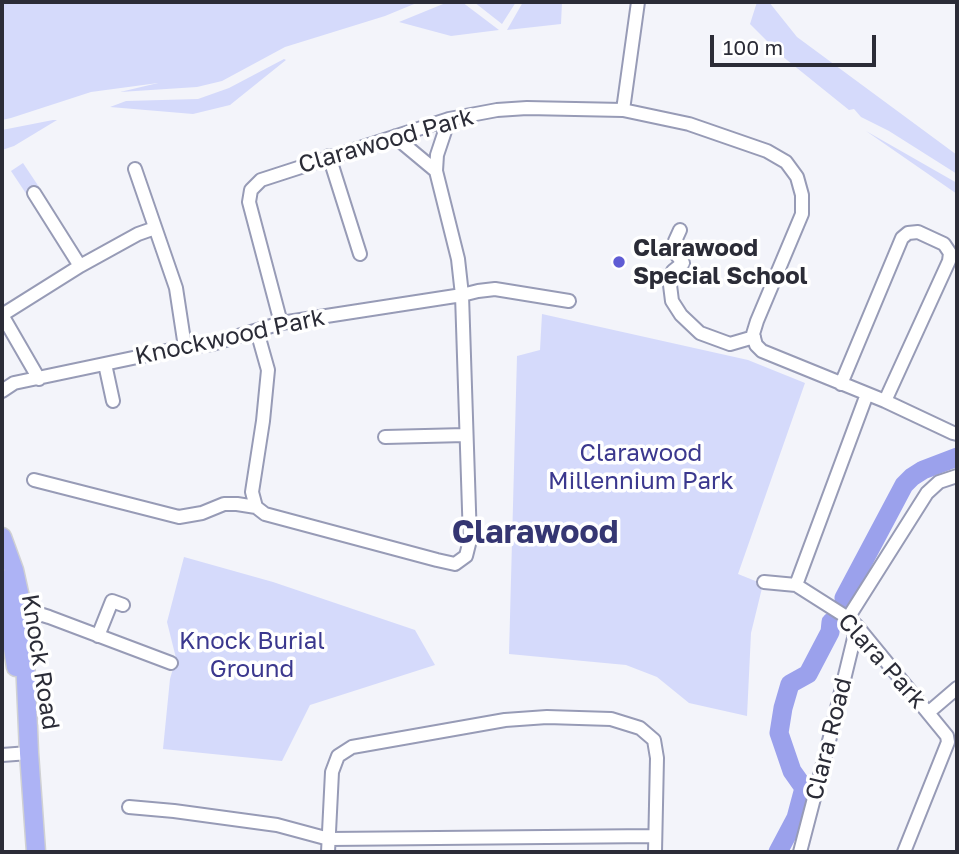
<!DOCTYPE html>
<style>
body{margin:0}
#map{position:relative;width:959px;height:854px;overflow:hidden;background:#f3f4fa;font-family:"Golos Text",sans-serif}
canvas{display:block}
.frame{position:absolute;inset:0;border:4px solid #2b2c37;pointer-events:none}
.scale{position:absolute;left:710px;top:35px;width:166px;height:32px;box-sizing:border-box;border:4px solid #2b2c37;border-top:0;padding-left:9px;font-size:21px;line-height:24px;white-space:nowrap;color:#2b2c37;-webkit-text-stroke:5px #fff;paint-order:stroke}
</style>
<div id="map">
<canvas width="959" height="854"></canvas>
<div class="frame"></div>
<div class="scale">100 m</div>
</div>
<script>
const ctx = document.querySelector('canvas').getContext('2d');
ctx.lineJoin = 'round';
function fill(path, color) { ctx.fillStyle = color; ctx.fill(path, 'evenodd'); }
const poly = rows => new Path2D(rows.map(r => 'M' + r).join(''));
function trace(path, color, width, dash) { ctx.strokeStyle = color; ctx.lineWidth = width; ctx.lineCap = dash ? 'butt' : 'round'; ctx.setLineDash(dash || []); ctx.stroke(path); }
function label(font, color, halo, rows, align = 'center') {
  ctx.font = font + ' "Golos Text",sans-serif'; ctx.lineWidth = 7; ctx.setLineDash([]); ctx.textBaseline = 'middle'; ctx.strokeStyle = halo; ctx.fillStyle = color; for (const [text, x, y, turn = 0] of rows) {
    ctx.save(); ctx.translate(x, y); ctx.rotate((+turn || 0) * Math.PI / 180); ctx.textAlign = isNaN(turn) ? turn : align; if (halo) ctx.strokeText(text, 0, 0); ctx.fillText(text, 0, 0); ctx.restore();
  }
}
fill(poly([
 [2,2,419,2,385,16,285,47,222,81,197,87,120,92,158,83,91,92,11,118,2,120],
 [448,2,462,2,499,30,451,36,399,22],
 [474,2,516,2,502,24],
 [523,2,562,2,561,24,507,30],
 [757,2,769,2,797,37,957,155,957,174,889,131,861,117,854,109,849,110,782,56,781,51,772,46,750,24],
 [284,59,286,60,230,105,193,114,110,107,126,101,198,99,229,88],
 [53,120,57,120,14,146,2,150,2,130],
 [866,131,957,183,957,194],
 [23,163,39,187,27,195,11,171],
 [542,314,748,360,805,383,738,574,763,584,751,633,747,716,689,703,657,677,626,665,509,654,517,356,540,350],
 [184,557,273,582,415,630,435,665,310,705,282,761,163,749,170,679,176,658,167,622]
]), '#d5dafb');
trace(poly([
 [844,598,904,485,912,477,923,470,957,457],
 [778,852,796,818,804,788,792,771,779,733,783,708,790,684,808,674,830,632,831,622]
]), '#9ba1ec', 19);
const minor = poly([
 [623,110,638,2],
 [396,136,400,141,436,171],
 [329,156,360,254],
 [135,169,176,288,185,347],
 [34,193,80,266],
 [680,230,675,241,676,254,683,263,673,271,670,285,672,301,681,315,700,333,730,344,754,337],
 [2,315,80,266,138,234,155,228],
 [2,315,39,379],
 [281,323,249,202,251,190,261,180,449,119,497,110,527,108,623,110,689,124,767,151,786,162,797,177,802,195,802,214,757,321,753,334,756,345,762,351,885,401,953,433,957,434],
 [257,331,268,370,263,421,252,492,256,507,265,514,437,560,455,564,466,556,470,540,462,295,458,259,436,171,437,155,449,119],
 [105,364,113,401],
 [841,384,902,238,908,233,918,232,944,244,950,253,949,261,885,401],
 [2,391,14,383,185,347,212,344,281,323,462,295,478,291,495,289,569,301],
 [867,394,796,585,848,618,857,626,947,736,948,742,904,852],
 [385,437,465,435],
 [34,480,179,517,202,513,224,504,237,504,256,507],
 [764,582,796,585],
 [17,611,30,611,49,617,171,663],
 [848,618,927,493,939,482,957,476],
 [98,636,112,601,123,605],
 [929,712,957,688],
 [2,755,29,753],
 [129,807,174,811,277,825,329,839,655,836],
 [328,852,332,772,338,756,352,747,505,720,547,717,611,719,640,728,654,740,657,758,655,852],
 [800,852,830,737,857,626]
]);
const highway = poly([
 [2,537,14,570,23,611,29,753,36,852],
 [2,579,16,667]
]);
trace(minor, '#979bb6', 16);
trace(highway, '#d0d1d3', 21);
trace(minor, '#fff', 12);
trace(highway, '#adb3f5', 18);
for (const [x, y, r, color] of [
 [619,262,7,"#5f5cd4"]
]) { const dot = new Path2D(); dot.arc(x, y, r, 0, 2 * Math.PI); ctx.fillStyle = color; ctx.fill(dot); trace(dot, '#fff', 2.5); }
label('24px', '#2b2c37', '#fff', [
 ["Clarawood Park",386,141,-16],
 ["Knockwood Park",230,337,-12],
 ["Clara Park",882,661,48],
 ["Knock Road",40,662,81],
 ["Clara Road",829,739,-76]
]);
label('bold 24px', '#2b2c37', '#fff', [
 ["Clarawood",633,248],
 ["Special School",633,276]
], 'left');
label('24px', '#3b388e', '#fff', [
 ["Clarawood",641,453],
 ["Millennium Park",641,481],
 ["Knock Burial",252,641],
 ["Ground",252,669]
]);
label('bold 32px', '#353672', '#fff', [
 ["Clarawood",535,533]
]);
</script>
